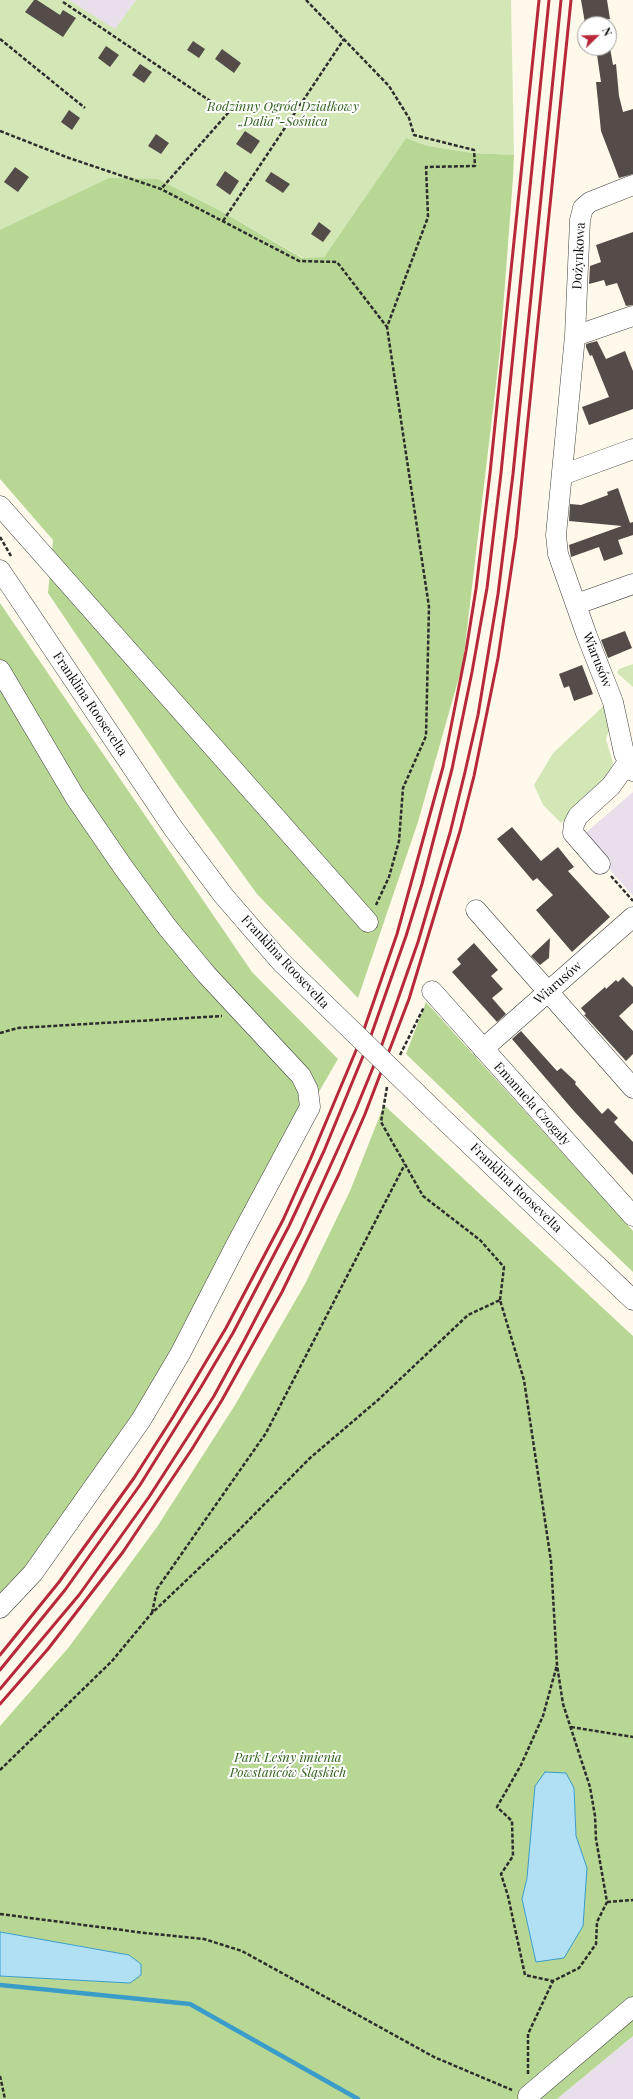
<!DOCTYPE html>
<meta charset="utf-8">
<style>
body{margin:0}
#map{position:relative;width:633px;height:2099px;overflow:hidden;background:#fef9ea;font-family:"Playfair Display",serif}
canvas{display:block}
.north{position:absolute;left:577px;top:16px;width:40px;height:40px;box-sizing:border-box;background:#fff;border:1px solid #9d9d9d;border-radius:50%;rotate:67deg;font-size:11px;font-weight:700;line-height:16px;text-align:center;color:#0b0b0b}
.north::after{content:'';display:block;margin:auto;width:14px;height:18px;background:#b7283a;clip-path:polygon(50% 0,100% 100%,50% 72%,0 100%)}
</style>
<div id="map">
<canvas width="633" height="2099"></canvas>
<div class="north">N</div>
</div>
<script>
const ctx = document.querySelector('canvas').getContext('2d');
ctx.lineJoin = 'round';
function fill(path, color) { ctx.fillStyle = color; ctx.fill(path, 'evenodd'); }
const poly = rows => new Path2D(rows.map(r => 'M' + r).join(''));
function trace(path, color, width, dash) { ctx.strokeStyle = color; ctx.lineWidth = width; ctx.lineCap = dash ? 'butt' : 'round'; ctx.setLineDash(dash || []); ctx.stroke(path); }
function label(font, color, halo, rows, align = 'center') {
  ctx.font = font + ' "Playfair Display",serif'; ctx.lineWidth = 4; ctx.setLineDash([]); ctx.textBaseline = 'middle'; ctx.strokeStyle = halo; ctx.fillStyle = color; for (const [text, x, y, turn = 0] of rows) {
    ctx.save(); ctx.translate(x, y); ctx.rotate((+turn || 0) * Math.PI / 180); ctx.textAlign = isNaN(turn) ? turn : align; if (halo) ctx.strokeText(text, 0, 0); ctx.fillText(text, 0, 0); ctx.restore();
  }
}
fill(poly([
 [69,0,136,0,115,30],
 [633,792,633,896,581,837],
 [633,2036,633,2099,557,2099]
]), '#e8dfea');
fill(poly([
 [0,0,69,0,115,29,136,0,511,0,514,155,473,153,428,146,406,138,324,257,303,258,219,210,158,179,0,233],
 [633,664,633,687,617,673,619,669],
 [609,701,613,719,606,739,613,763,606,780,561,823,543,805,534,785,553,753]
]), '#d3e7b6');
fill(poly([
 [406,138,428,146,473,153,514,155,513,178,500,350,463,663,418,822,358,998,257,894,175,781,48,593,53,540,0,479,0,230,109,178,158,179,219,210,302,258,324,257],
 [0,603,252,972,338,1059,310,1107,180,1354,0,1608],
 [426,1002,633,1231,633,1272,406,1054],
 [384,1105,633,1336,633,2036,557,2099,0,2099,0,1976,130,1983,141,1975,141,1964,129,1955,0,1932,0,1726,69,1647,157,1527,235,1405,305,1284,350,1191],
 [574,1788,576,1836,587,1868,536,1962,522,1899,527,1878]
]), '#b8d795');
const water = poly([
 [545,1772,566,1773,574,1788,576,1836,587,1868,583,1926,564,1958,536,1962,522,1899,527,1878,535,1786,545,1772],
 [0,1932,129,1955,141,1964,141,1975,130,1983,0,1976,0,1932]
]);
fill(water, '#b1e0f4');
trace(water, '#3a9cc9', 1);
trace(poly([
 [0,1985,190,2004,358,2099]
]), '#3a9cc9', 4.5);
fill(poly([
 [34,0,37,0,60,15,63,10,76,18,63,37,25,12],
 [581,0,607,0,610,19,585,23],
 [193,41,205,49,199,58,187,50],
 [106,46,119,55,110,67,98,58],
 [596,48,610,48,613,65,616,64,619,96,623,112,633,109,633,174,619,178,601,131,596,82,601,82],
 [222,49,241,63,234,73,215,59],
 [140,64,152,72,144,83,132,75],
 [69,110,80,118,72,130,61,122],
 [245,131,260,141,251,154,236,144],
 [156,134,169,143,161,154,148,146],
 [15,167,29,177,18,192,4,182],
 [225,171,239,181,230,195,216,185],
 [271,172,290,184,283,193,265,181],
 [319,222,331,231,323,242,311,234],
 [633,232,633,305,626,306,617,283,606,286,604,280,589,284,590,266,601,262,596,245],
 [597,341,606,359,625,351,633,371,633,409,589,425,582,407,609,397,592,355,590,356,586,347,586,344],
 [618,488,630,523,633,522,633,535,618,540,623,554,604,561,599,547,571,557,569,545,622,526,569,521,570,504,581,505,608,495,607,492],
 [625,631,632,648,608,658,601,640],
 [582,665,593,694,574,701,569,686,564,688,559,674],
 [512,827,541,861,558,847,574,867,568,871,610,917,572,952,536,910,553,895,537,878,533,881,497,839],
 [550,938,549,958,540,965,531,956],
 [474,943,498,970,491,976,503,989,492,998,506,1014,497,1022,452,972,461,964,457,959],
 [623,977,633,987,633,1003,619,1016,633,1031,633,1054,626,1061,584,1015,586,1014,581,1008,605,987,606,989,616,980,618,982],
 [521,1031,557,1071,561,1068,576,1082,575,1084,602,1114,608,1108,618,1118,614,1122,633,1142,633,1175,573,1110,512,1039]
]), '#544c48');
const minor = poly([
 [633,185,590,202,583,208,580,220,575,336,556,535,558,554,587,636,613,702,624,753,633,771],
 [575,336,633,316],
 [562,475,633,449],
 [0,506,368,922],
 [0,570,173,828,223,895,281,962,308,988],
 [577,604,633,584],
 [0,670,75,797,123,867,167,927,206,974,301,1076,308,1090,310,1107,236,1245,180,1354,141,1420,33,1573,0,1608],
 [600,864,573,833,574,824,578,816,611,786,628,762,633,759],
 [476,910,633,1088],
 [432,991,633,1216],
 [483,1049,633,917],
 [439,1115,633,1300],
 [528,2096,633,2007]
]);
trace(minor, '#3e3e3e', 21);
trace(poly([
 [306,0,389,86,409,118,414,135,474,150,475,166,426,167,428,217,387,327,429,607,426,736,403,788,399,841,389,877,376,905],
 [63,2,228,113,161,189],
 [0,39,85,108],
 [0,131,69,158,161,189,299,261,337,262,387,327],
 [223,221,344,39],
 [0,537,11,556],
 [611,876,633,901],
 [0,1033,18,1028,222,1016],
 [400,1055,424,1007],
 [387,1087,381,1122,423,1196,480,1240,504,1267,500,1300],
 [152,1613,157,1589,266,1433,405,1164],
 [571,1727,633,1737],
 [0,1770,112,1661,151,1614,233,1536,310,1458,378,1400,468,1315,500,1300,524,1380,551,1561,557,1665,563,1704,590,1787,595,1816,596,1839,607,1902,597,1922,596,1944,579,1968,553,1981,525,1975,508,1896,501,1874,513,1856,512,1821,497,1807,521,1765,543,1716,557,1665],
 [607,1902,633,1900],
 [0,1914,145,1933,204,1939,242,1951,434,2057,512,2090],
 [528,2074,528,2034,553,1981],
 [0,2076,5,2099]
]), '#2d2d2d', 2.5, [4, 2]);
trace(minor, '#fff', 20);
trace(poly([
 [0,1655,59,1582,134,1478,173,1417,226,1328,283,1220,310,1160,360,1041,397,934,443,767,466,651,476,589,490,473,539,0],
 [0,1670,65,1590,140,1485,201,1387,233,1333,289,1226,324,1151,368,1044,406,936,422,884,452,769,472,672,487,588,501,473,549,0],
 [0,1689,79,1595,149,1497,214,1396,245,1339,300,1233,356,1109,379,1053,418,942,450,833,465,772,478,715,498,594,513,474,561,0],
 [0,1704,48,1649,123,1552,192,1449,222,1400,282,1292,339,1174,365,1114,409,999,460,831,474,776,498,658,516,537,571,0]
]), '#b7283a', 3);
const minorBridge = poly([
 [308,988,439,1115]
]);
trace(minorBridge, '#3e3e3e', 21, []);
trace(minorBridge, '#fff', 20);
label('italic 13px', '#31611e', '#fff', [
 ["Rodzinny Ogród Działkowy",283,107],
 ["„Dalia”-Sośnica",283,122],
 ["Park Leśny imienia",288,1758],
 ["Powstańców Śląskich",288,1773]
]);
label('13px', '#0b0b0b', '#fff', [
 ["Dożynkowa",579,256,-87],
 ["Wiarusów",597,660,68],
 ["Franklina Roosevelta",90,704,56],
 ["Franklina Roosevelta",285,962,47],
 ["Wiarusów",558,983,-41],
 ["Emanuela Czogały",532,1104,48],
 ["Franklina Roosevelta",516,1188,44]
]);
</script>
